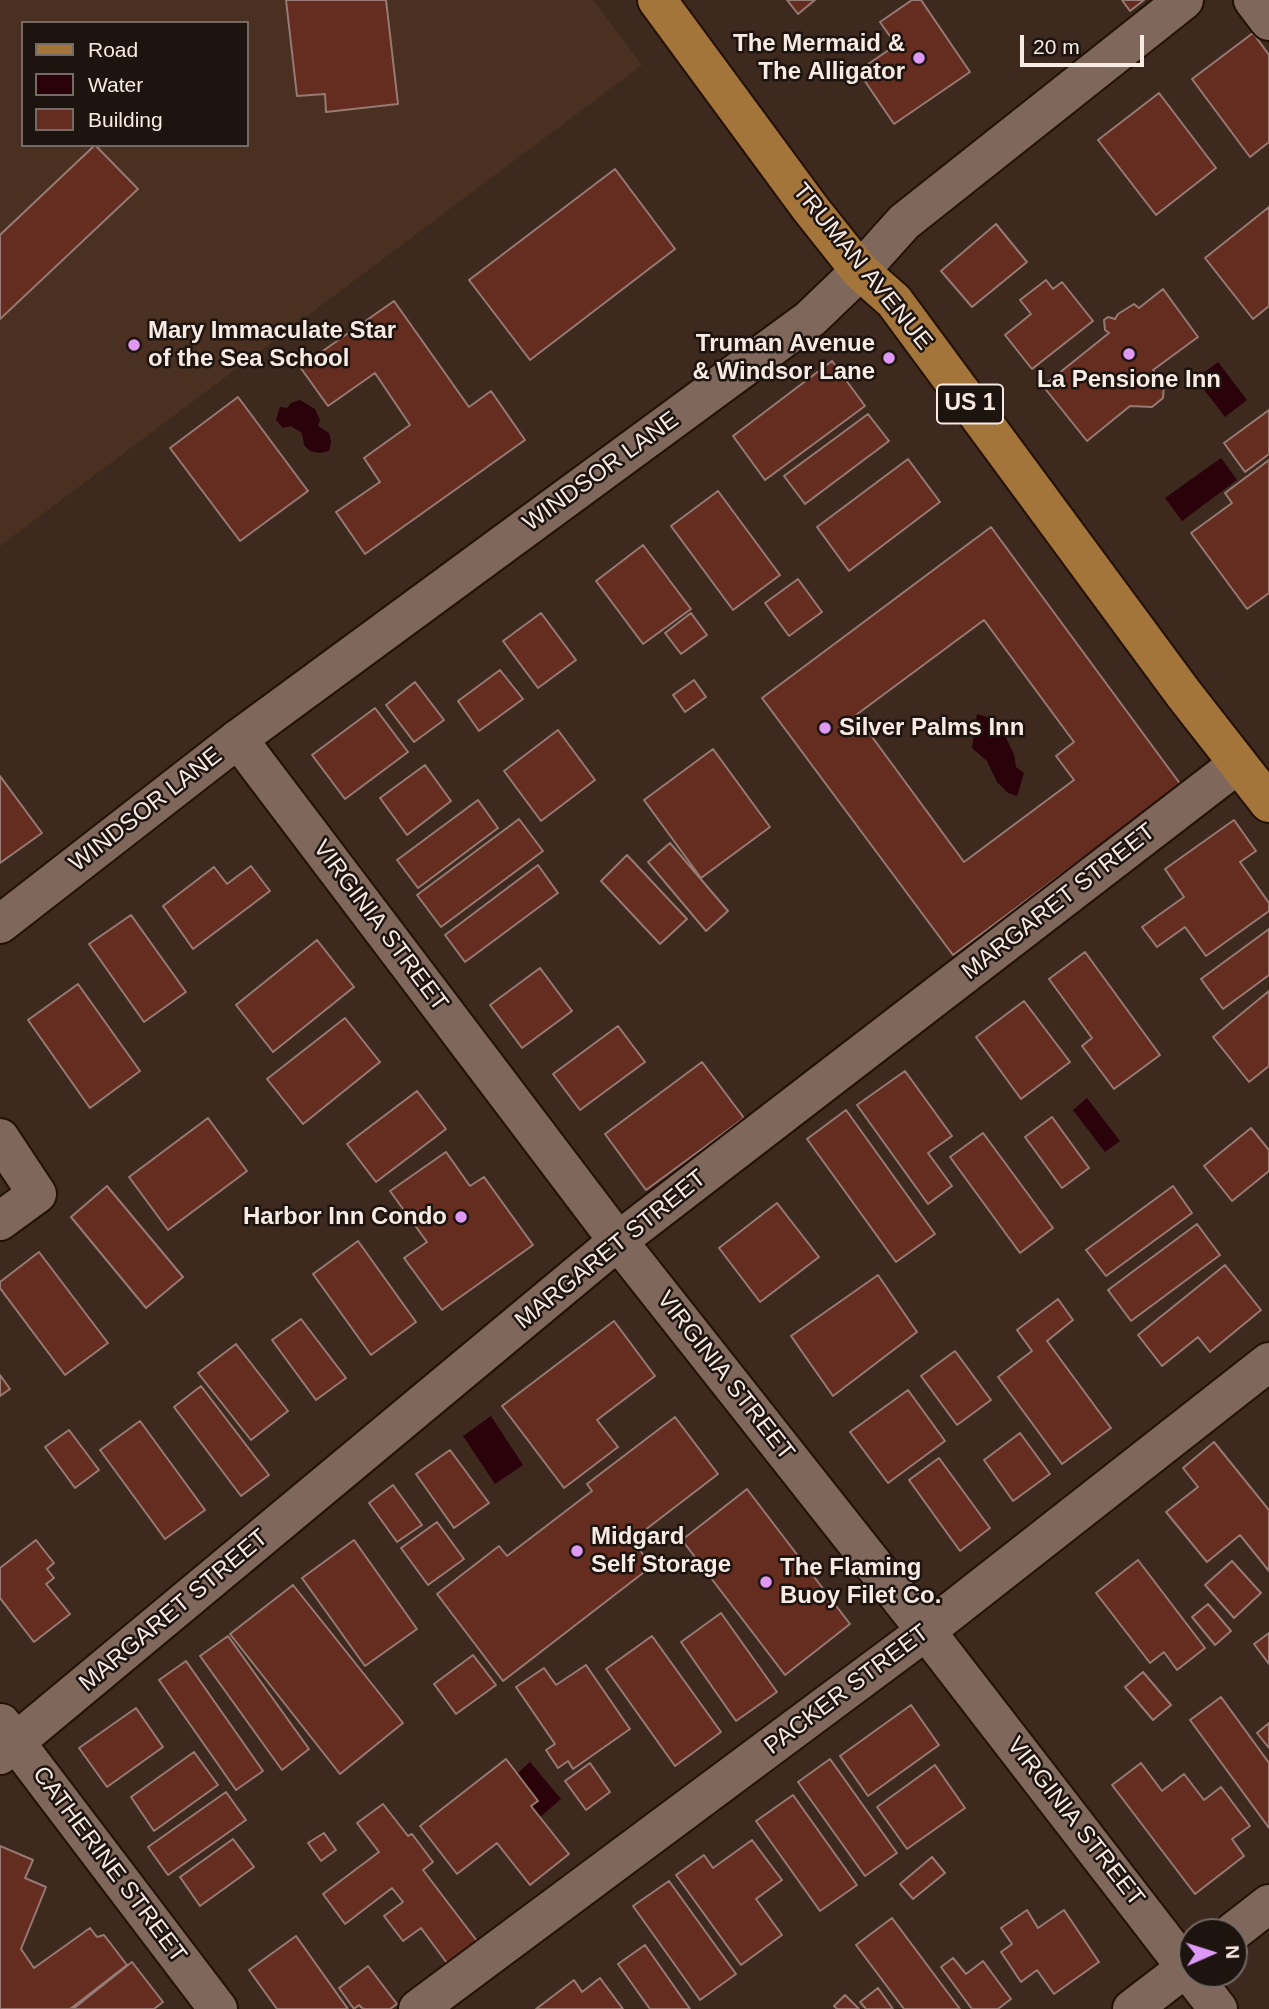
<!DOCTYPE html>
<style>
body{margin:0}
#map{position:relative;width:1269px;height:2009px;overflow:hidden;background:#3d291d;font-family:Helvetica,sans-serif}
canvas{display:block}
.legend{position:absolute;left:21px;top:21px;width:228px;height:126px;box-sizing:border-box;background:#1d140f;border:2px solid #756a64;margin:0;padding:9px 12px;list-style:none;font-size:21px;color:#f8ebe3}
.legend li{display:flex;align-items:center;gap:14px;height:35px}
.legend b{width:35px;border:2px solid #756a64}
.north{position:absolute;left:1178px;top:1918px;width:70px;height:70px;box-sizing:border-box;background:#1d140f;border:2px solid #756a64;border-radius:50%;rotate:87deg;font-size:19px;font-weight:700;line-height:28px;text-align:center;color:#f8ebe3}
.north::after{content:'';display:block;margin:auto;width:24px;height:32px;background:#dd99f4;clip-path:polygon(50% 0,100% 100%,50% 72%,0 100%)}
.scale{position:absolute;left:1020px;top:35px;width:124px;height:32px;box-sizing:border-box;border:4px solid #f8ebe3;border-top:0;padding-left:9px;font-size:21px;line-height:24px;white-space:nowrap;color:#f8ebe3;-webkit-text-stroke:5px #1d140f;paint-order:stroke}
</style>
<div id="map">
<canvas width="1269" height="2009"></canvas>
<ul class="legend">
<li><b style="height:9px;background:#a3753b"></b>Road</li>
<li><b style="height:19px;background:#2a0209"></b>Water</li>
<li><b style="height:19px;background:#652c20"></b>Building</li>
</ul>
<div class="north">N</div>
<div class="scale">20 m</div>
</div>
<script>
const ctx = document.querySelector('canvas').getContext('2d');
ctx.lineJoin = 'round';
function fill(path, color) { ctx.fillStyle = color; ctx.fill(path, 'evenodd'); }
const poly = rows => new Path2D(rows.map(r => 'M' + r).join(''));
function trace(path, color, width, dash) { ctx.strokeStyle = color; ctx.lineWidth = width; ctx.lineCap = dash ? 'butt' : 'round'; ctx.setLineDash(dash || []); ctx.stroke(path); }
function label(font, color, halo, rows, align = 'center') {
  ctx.font = font + ' Helvetica,sans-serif'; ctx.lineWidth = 5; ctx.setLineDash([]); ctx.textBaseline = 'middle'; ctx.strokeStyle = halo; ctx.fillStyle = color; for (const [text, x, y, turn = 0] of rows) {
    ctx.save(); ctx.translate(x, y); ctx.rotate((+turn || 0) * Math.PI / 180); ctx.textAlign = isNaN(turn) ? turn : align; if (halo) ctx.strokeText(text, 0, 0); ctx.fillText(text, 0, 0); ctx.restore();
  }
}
fill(poly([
 [0,0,593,0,642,65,0,546],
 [23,23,247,23,247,145,23,145]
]), '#4a3020');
fill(poly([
 [1218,362,1247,400,1225,417,1196,379],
 [300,400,315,409,320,420,318,426,329,433,331,442,329,451,320,453,310,451,304,445,302,433,291,426,283,428,276,420,280,407,287,408,291,403],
 [1221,458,1237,480,1182,521,1165,498],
 [977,714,990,718,1002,730,1014,754,1016,767,1024,773,1017,796,1008,793,997,782,987,761,972,748],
 [1087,1098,1120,1141,1105,1152,1073,1110],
 [491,1416,523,1465,495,1484,463,1436],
 [530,1762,561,1799,540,1817,531,1806,517,1774]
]), '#2a0209');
const building = poly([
 [286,0,386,0,398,104,326,112,325,94,297,96,286,0],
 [787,0,815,0,798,14,787,0],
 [912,0,921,0,970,72,894,124,858,71,896,45,880,22,912,0],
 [1122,0,1144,0,1130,11,1122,0],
 [1253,33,1269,55,1269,142,1250,157,1192,79,1253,33],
 [1159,93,1216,168,1156,215,1098,140,1159,93],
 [95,145,138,189,0,319,0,235,95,145],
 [615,169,675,249,530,360,469,280,615,169],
 [1269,207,1269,306,1253,319,1205,258,1269,207],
 [996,224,1027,262,972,307,941,271,996,224],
 [1046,280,1053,289,1062,282,1093,321,1032,369,1005,335,1031,314,1020,300,1046,280],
 [1163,289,1198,337,1153,370,1164,385,1163,398,1152,407,1130,406,1087,441,1043,386,1109,333,1105,330,1104,320,1108,317,1115,319,1118,314,1134,304,1139,308,1163,289],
 [394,301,469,407,491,391,525,440,365,554,336,512,380,482,364,458,410,425,375,373,328,406,300,367,394,301],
 [832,361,865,406,765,480,733,436,832,361],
 [238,397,308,491,240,541,170,448,238,397],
 [1269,410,1269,454,1245,472,1224,443,1269,410],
 [868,414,889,441,805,504,784,476,868,414],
 [908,459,940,502,849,571,817,527,908,459],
 [1269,460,1269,593,1247,609,1191,533,1232,503,1225,493,1269,460],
 [718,491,780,575,733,610,671,526,718,491],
 [991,527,1181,785,953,955,762,698,991,527],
 [984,620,1074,742,1056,756,1074,780,964,862,856,715,984,620],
 [643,545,691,609,643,644,596,581,643,545],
 [798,579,822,612,789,636,765,603,798,579],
 [541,613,576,660,538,688,503,641,541,613],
 [691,613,707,635,681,654,665,633,691,613],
 [500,670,523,699,479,731,458,701,500,670],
 [694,680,706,697,685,712,673,695,694,680],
 [415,682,444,720,414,742,386,705,415,682],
 [375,708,408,752,345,799,312,755,375,708],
 [558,730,595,780,541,821,504,771,558,730],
 [713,749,770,827,701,878,644,800,713,749],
 [425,765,451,801,407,835,380,798,425,765],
 [0,776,42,833,0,863,0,776],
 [478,800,498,828,418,888,397,860,478,800],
 [519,819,543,851,441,927,417,895,519,819],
 [1234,820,1256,851,1240,862,1269,903,1269,911,1206,956,1185,927,1157,947,1142,927,1184,897,1165,869,1234,820],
 [670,843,728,911,706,931,648,862,670,843],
 [627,855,687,919,660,944,601,881,627,855],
 [538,865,558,893,465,962,445,935,538,865],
 [251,866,270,891,193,949,163,906,214,867,227,884,251,866],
 [131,915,186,992,144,1022,89,944,131,915],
 [1269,929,1269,975,1223,1009,1201,979,1269,929],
 [317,940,354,987,273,1052,236,1005,317,940],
 [1085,952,1160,1055,1114,1089,1082,1046,1092,1038,1049,979,1085,952],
 [540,968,572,1011,522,1048,490,1005,540,968],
 [78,984,140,1071,90,1108,28,1020,78,984],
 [1269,991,1269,1066,1249,1082,1213,1037,1269,991],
 [1024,1001,1070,1062,1021,1099,976,1037,1024,1001],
 [345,1018,380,1062,303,1124,267,1079,345,1018],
 [618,1026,645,1062,580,1110,553,1074,618,1026],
 [702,1062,744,1118,646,1190,605,1134,702,1062],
 [905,1071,952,1136,928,1153,952,1186,928,1204,857,1105,905,1071],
 [417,1091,446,1129,376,1182,347,1144,417,1091],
 [846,1110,935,1234,896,1262,807,1139,846,1110],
 [1052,1117,1089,1168,1062,1188,1025,1137,1052,1117],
 [208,1118,247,1171,168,1230,129,1177,208,1118],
 [1251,1128,1269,1150,1269,1171,1232,1201,1204,1166,1251,1128],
 [983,1133,1053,1228,1020,1253,950,1157,983,1133],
 [446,1152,470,1186,484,1177,533,1245,442,1310,404,1258,427,1242,390,1191,446,1152],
 [107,1186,183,1277,146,1308,71,1217,107,1186],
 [1173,1186,1192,1213,1106,1276,1086,1250,1173,1186],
 [777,1203,819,1257,760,1302,719,1248,777,1203],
 [1197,1224,1220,1255,1131,1321,1108,1290,1197,1224],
 [358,1241,416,1322,371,1355,313,1274,358,1241],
 [39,1252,108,1343,65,1375,0,1288,0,1282,39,1252],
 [1225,1265,1261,1310,1210,1352,1198,1337,1162,1366,1138,1335,1225,1265],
 [878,1275,917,1332,833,1396,791,1336,878,1275],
 [1058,1299,1073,1320,1047,1341,1111,1428,1062,1464,998,1377,1032,1351,1017,1330,1058,1299],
 [301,1319,346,1378,316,1400,272,1340,301,1319],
 [614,1321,655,1376,597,1420,618,1447,564,1488,502,1406,614,1321],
 [236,1344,288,1411,251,1440,198,1373,236,1344],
 [955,1351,991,1400,957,1425,921,1376,955,1351],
 [0,1375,10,1389,0,1396,0,1375],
 [201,1386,269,1475,241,1496,174,1407,201,1386],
 [908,1390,945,1441,888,1483,850,1432,908,1390],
 [675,1417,718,1474,632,1540,652,1566,503,1681,437,1594,499,1546,507,1556,592,1491,587,1484,675,1417],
 [140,1421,205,1510,165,1539,100,1450,140,1421],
 [69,1430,99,1470,75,1488,45,1447,69,1430],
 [1020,1433,1050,1474,1013,1501,984,1460,1020,1433],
 [1214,1442,1269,1510,1269,1571,1240,1535,1207,1562,1166,1512,1198,1487,1183,1468,1214,1442],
 [450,1450,489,1503,454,1528,416,1474,450,1450],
 [939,1458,990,1528,960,1551,909,1480,939,1458],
 [393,1485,422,1525,397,1542,369,1503,393,1485],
 [747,1489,850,1624,785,1675,682,1540,747,1489],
 [437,1522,464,1559,428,1585,401,1548,437,1522],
 [36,1540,54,1563,47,1569,54,1578,46,1584,70,1614,34,1642,0,1598,0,1568,36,1540],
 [354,1540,417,1629,365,1666,302,1578,354,1540],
 [1138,1560,1205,1648,1177,1670,1164,1652,1150,1663,1096,1593,1138,1560],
 [1232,1561,1261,1593,1234,1618,1205,1585,1232,1561],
 [293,1585,403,1723,340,1774,230,1634,293,1585],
 [1208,1604,1231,1631,1215,1645,1192,1617,1208,1604],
 [721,1613,777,1692,736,1721,681,1642,721,1613],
 [1269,1633,1269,1664,1254,1644,1269,1633],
 [228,1636,309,1749,282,1770,200,1656,228,1636],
 [652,1636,721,1732,675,1766,606,1669,652,1636],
 [473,1655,496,1685,456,1714,434,1684,473,1655],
 [186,1661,263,1771,236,1790,159,1680,186,1661],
 [586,1665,630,1729,573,1769,568,1761,558,1768,546,1750,555,1744,516,1687,544,1668,556,1685,586,1665],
 [1143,1672,1171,1705,1153,1720,1125,1687,1143,1672],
 [1221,1697,1269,1763,1269,1828,1190,1720,1221,1697],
 [911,1705,939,1745,868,1796,840,1756,911,1705],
 [136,1708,163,1747,107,1787,79,1748,136,1708],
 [1269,1723,1269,1748,1257,1733,1269,1723],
 [194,1752,218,1785,154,1831,131,1797,194,1752],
 [506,1759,538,1801,531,1806,569,1854,530,1885,497,1843,457,1874,420,1826,506,1759],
 [830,1759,897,1853,865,1876,798,1782,830,1759],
 [590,1763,610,1792,586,1810,565,1781,590,1763],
 [1141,1763,1162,1791,1184,1774,1204,1800,1221,1787,1250,1826,1232,1839,1244,1856,1195,1894,1112,1785,1141,1763],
 [935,1765,965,1808,907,1849,877,1807,935,1765],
 [226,1792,246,1820,168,1875,148,1847,226,1792],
 [793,1795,857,1885,820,1911,756,1821,793,1795],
 [383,1804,408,1836,412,1834,433,1862,423,1870,477,1941,447,1963,421,1928,403,1941,384,1916,403,1902,392,1888,345,1924,323,1894,379,1852,357,1823,383,1804],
 [324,1833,336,1850,321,1861,308,1843,324,1833],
 [233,1839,254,1867,200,1906,180,1877,233,1839],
 [752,1840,782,1880,756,1899,782,1935,741,1965,676,1875,704,1855,713,1868,752,1840],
 [0,1846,33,1860,25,1878,46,1887,21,1949,34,1968,90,1928,97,1937,104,1935,127,1965,70,2009,0,2009,0,1846],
 [932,1857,945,1873,913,1899,900,1884,932,1857],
 [669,1881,736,1974,700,2000,633,1906,669,1881],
 [1027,1910,1038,1928,1064,1910,1099,1962,1054,1994,1037,1970,1021,1982,1001,1952,1012,1944,1001,1928,1027,1910],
 [892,1918,960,2009,904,2009,856,1945,892,1918],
 [296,1936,348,2009,277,2009,249,1970,296,1936],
 [645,1945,690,2009,650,2009,618,1964,645,1945],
 [953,1958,966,1974,983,1961,1011,1999,998,2009,972,2009,941,1967,953,1958],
 [132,1962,163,2002,154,2009,73,2009,132,1962],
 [368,1966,397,2004,390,2009,363,2009,359,2005,354,2009,339,1988,368,1966],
 [600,1978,623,2009,536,2009,574,1980,582,1992,600,1978],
 [878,1988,893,2009,866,2009,860,2002,878,1988],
 [845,1995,859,2009,837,2009,834,2006,845,1995]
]);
fill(building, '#652c20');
trace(building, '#967a73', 2);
const street = poly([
 [1253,0,1269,21],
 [238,739,618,1241,926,1631,1218,2009],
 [0,1138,37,1194,0,1221],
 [1,1723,218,2009],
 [0,1755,618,1241,1238,764],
 [1233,1932,1269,1904],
 [418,2009,926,1631,1269,1362],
 [1132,2009,1192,1963]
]);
const secondary = poly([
 [0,924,238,739,810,319,860,271,904,222,1184,0]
]);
const primary = poly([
 [657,0,810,208,860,271,894,301,1183,693,1269,803]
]);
trace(street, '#231106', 42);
trace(secondary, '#231106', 42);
trace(primary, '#231106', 42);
trace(street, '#7f685b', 38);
trace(secondary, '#7f685b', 38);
trace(primary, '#a3753b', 38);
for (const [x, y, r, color] of [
 [919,58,7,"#dd99f4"],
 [134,345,7,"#dd99f4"],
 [1129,354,7,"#dd99f4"],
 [889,358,7,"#dd99f4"],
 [825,728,7,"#dd99f4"],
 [461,1217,7,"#dd99f4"],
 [577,1551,7,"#dd99f4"],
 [766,1582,7,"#dd99f4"]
]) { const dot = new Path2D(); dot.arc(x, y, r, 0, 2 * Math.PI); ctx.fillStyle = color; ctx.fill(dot); trace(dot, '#1d140f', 2.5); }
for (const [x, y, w] of [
 [970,404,66]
]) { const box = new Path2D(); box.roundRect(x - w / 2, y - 19.5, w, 39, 5); ctx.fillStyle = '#1d140f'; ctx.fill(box); trace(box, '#f8ebe3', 2); }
label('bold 23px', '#f8ebe3', null, [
 ["US 1",970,404]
]);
label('bold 24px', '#f8ebe3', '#1d140f', [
 ["The Mermaid &",905,44,"right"],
 ["The Alligator",905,72,"right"],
 ["Mary Immaculate Star",148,331],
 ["of the Sea School",148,359],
 ["Truman Avenue",875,344,"right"],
 ["& Windsor Lane",875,372,"right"],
 ["La Pensione Inn",1129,380,"center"],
 ["Silver Palms Inn",839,728],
 ["Harbor Inn Condo",447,1217,"right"],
 ["Midgard",591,1537],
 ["Self Storage",591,1565],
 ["The Flaming",780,1568],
 ["Buoy Filet Co.",780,1596]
], 'left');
label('24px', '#f8ebe3', '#1d140f', [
 ["TRUMAN AVENUE",862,267,51],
 ["WINDSOR LANE",601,472,-36],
 ["WINDSOR LANE",146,810,-38],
 ["MARGARET STREET",1059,902,-38],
 ["VIRGINIA STREET",380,926,53],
 ["MARGARET STREET",611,1250,-39],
 ["VIRGINIA STREET",725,1376,52],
 ["MARGARET STREET",174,1611,-40],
 ["PACKER STREET",847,1690,-37],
 ["VIRGINIA STREET",1075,1822,52],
 ["CATHERINE STREET",109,1865,53]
]);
</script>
